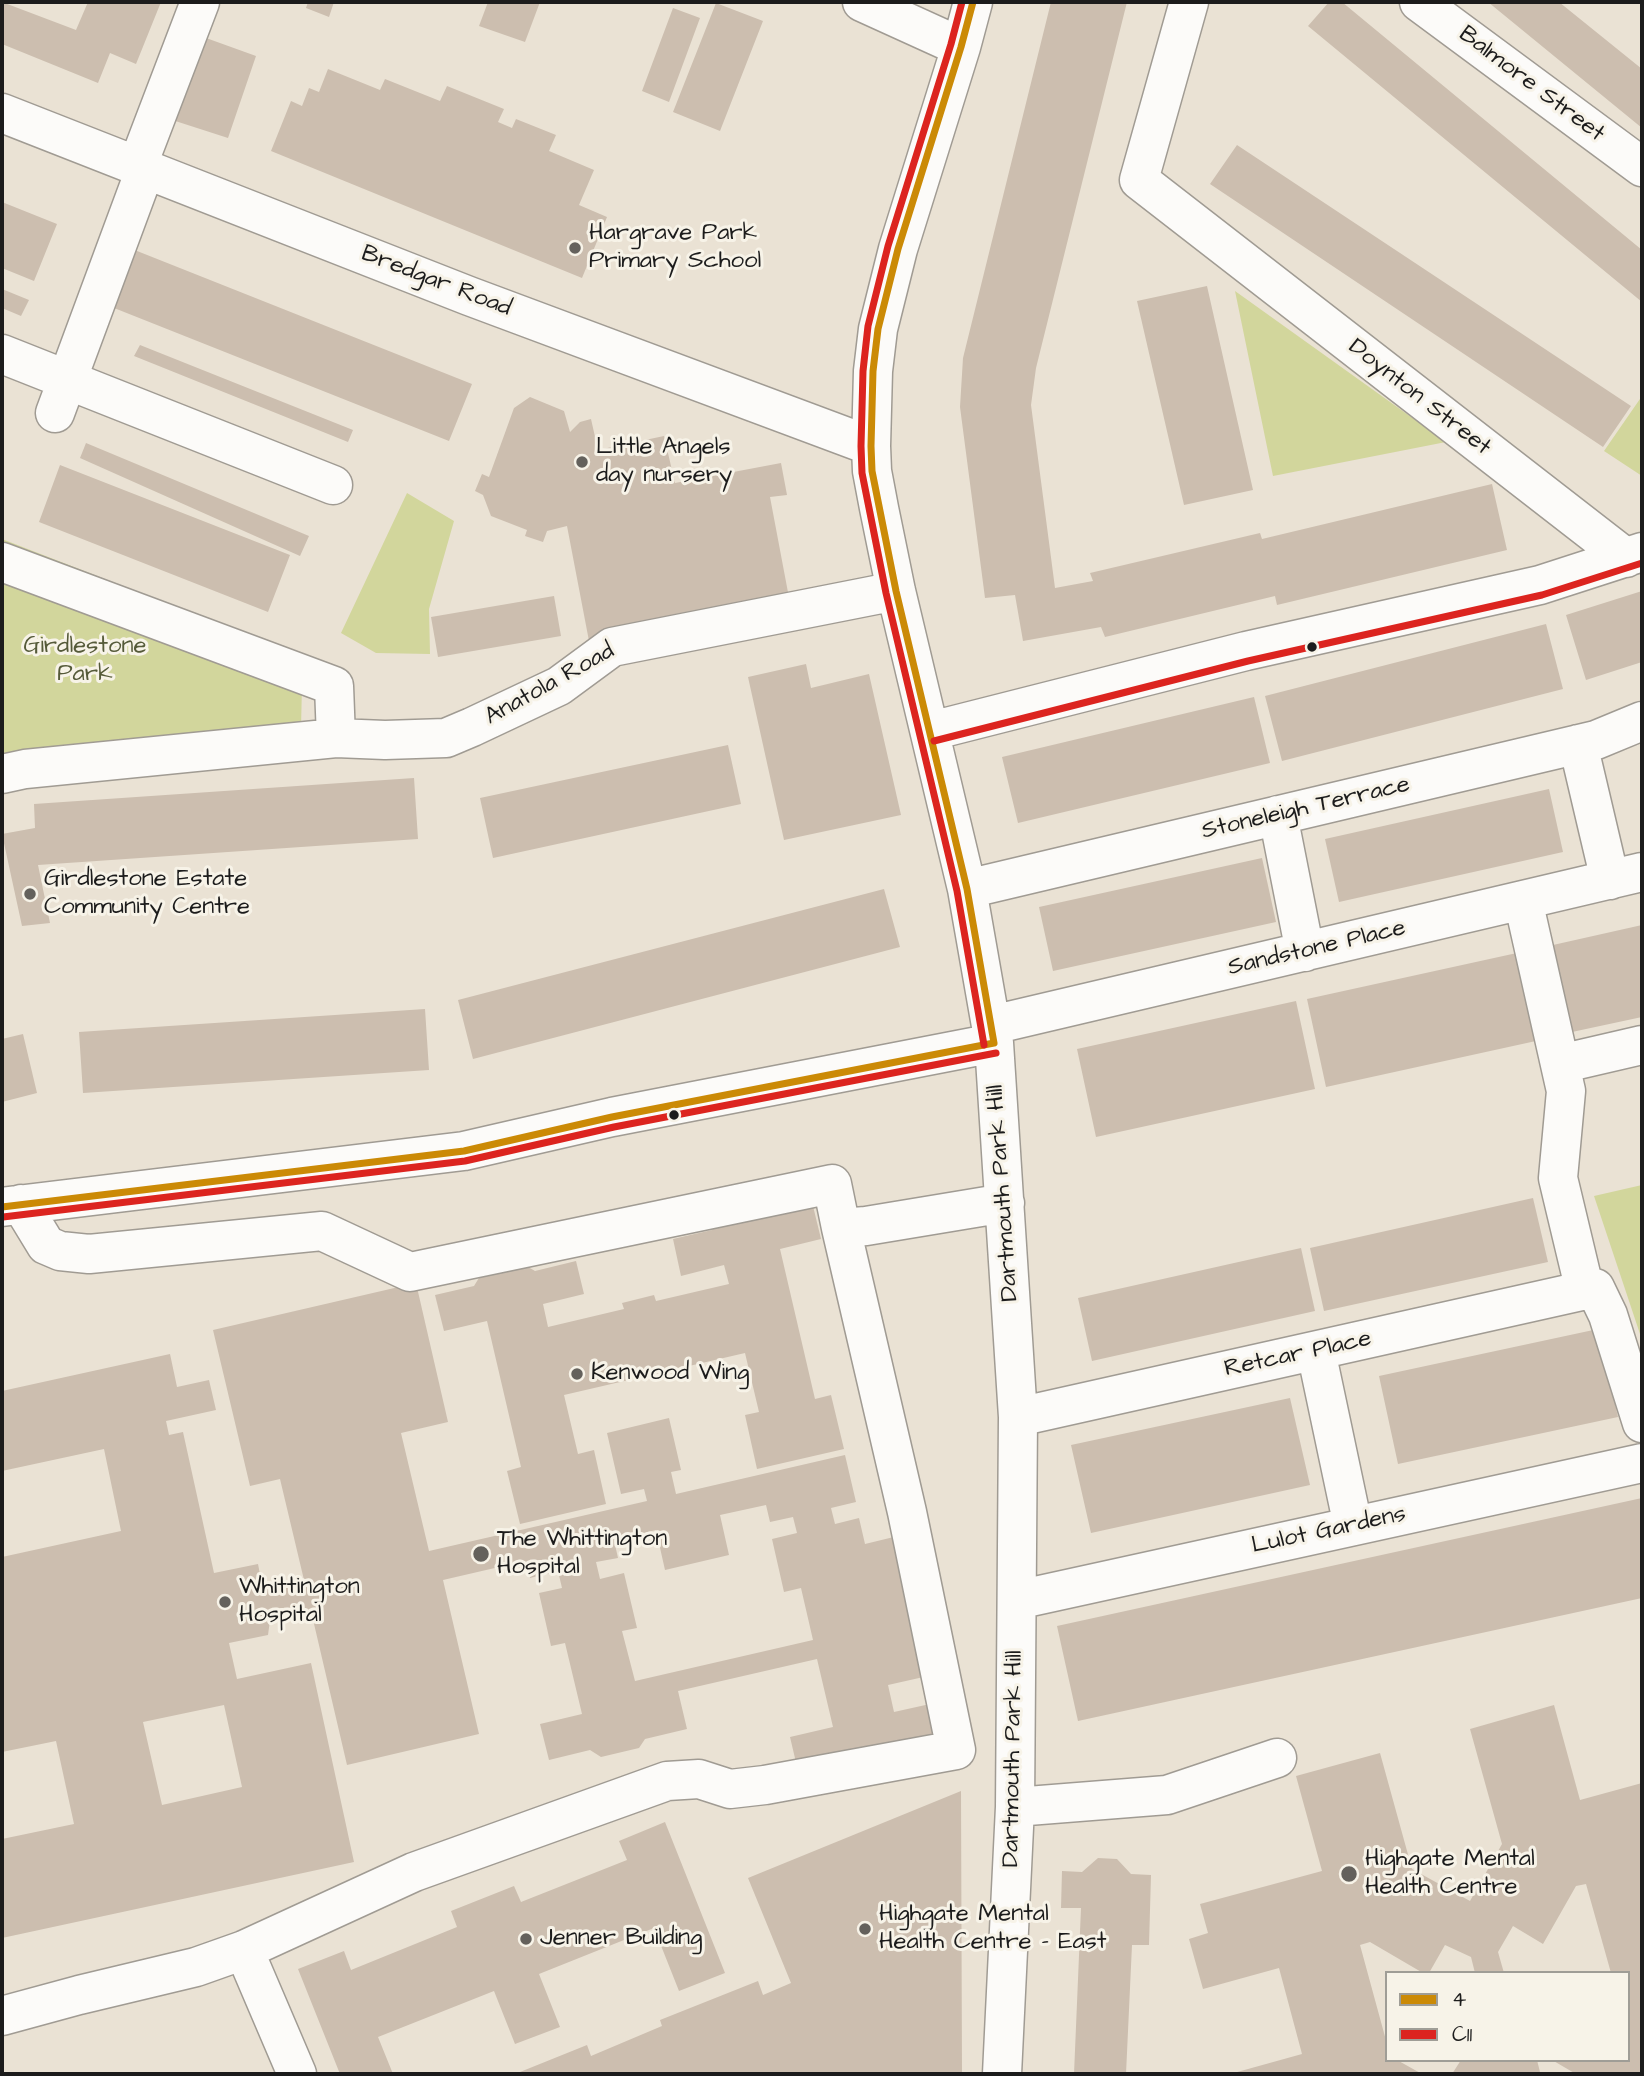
<!DOCTYPE html>
<style>
body{margin:0}
#map{position:relative;width:1644px;height:2076px;overflow:hidden;background:#eae2d4;font-family:"Architects Daughter",sans-serif}
canvas{display:block}
.frame{position:absolute;inset:0;border:4px solid #1c1c1c;pointer-events:none}
.legend{position:absolute;left:1385px;top:1971px;width:245px;height:91px;box-sizing:border-box;background:#f7f3e8;border:2px solid #9f9d96;margin:0;padding:9px 12px;list-style:none;font-size:21px;color:#1c1c1c}
.legend li{display:flex;align-items:center;gap:14px;height:35px}
.legend b{width:35px;border:2px solid #9f9d96}
</style>
<div id="map">
<canvas width="1644" height="2076"></canvas>
<div class="frame"></div>
<ul class="legend">
<li><b style="height:9px;background:#cb8a06"></b>4</li>
<li><b style="height:9px;background:#dc241f"></b>C11</li>
</ul>
</div>
<script>
const ctx = document.querySelector('canvas').getContext('2d');
ctx.lineJoin = 'round';
function fill(path, color) { ctx.fillStyle = color; ctx.fill(path, 'evenodd'); }
const poly = rows => new Path2D(rows.map(r => 'M' + r).join(''));
function trace(path, color, width, dash) { ctx.strokeStyle = color; ctx.lineWidth = width; ctx.lineCap = dash ? 'butt' : 'round'; ctx.setLineDash(dash || []); ctx.stroke(path); }
function label(font, color, halo, rows, align = 'center') {
  ctx.font = font + ' "Architects Daughter",sans-serif'; ctx.lineWidth = 6; ctx.setLineDash([]); ctx.textBaseline = 'middle'; ctx.strokeStyle = halo; ctx.fillStyle = color; for (const [text, x, y, turn = 0] of rows) {
    ctx.save(); ctx.translate(x, y); ctx.rotate((+turn || 0) * Math.PI / 180); ctx.textAlign = isNaN(turn) ? turn : align; if (halo) ctx.strokeText(text, 0, 0); ctx.fillText(text, 0, 0); ctx.restore();
  }
}
fill(poly([
 [1235,291,1446,442,1273,476],
 [1642,396,1642,476,1604,451],
 [407,493,454,521,429,609,430,654,376,653,341,633],
 [2,539,298,654,302,684,301,729,2,756],
 [1642,1185,1642,1340,1594,1196]
]), '#d2d69c');
fill(poly([
 [2,2,76,30,88,2,161,2,136,64,110,53,98,83,2,44],
 [308,2,334,2,329,17,306,8],
 [488,2,540,2,525,42,479,26],
 [1051,2,1127,2,1036,368,1031,405,1055,588,1093,581,1090,573,1260,533,1262,539,1492,484,1507,550,1277,605,1275,596,1105,637,1101,627,1023,641,1015,595,985,598,960,407,963,358],
 [1329,2,1342,2,1642,250,1642,302,1308,26],
 [1488,2,1559,2,1642,69,1642,128],
 [716,3,763,21,720,131,673,112],
 [673,8,700,18,669,102,642,91],
 [195,34,256,56,228,138,166,118],
 [328,69,380,90,385,79,440,101,447,86,504,109,498,122,512,128,516,119,556,135,549,151,594,170,579,205,607,217,582,278,271,151,291,101,302,106,309,88,319,92],
 [1237,145,1631,406,1603,447,1210,184],
 [2,202,57,224,34,281,2,268],
 [127,247,472,384,449,441,104,304],
 [1207,286,1253,490,1184,505,1137,301],
 [2,289,29,300,21,316,2,308],
 [140,345,353,430,348,442,134,356],
 [530,397,564,411,570,432,580,422,591,419,598,450,664,436,675,483,781,463,787,495,770,497,790,603,589,641,567,526,547,531,543,542,525,536,527,530,491,516,483,495,475,491,482,474,489,477,514,408],
 [86,443,309,536,300,556,80,458],
 [60,465,290,555,268,612,39,522],
 [1642,591,1642,662,1586,680,1566,615],
 [554,596,561,636,438,657,431,617],
 [1546,624,1563,689,1282,761,1265,696],
 [806,664,811,688,869,674,901,815,784,840,748,677],
 [1254,697,1270,763,1018,823,1002,757],
 [728,745,741,804,493,858,480,798],
 [414,778,418,839,38,865,50,923,22,926,2,834,35,828,34,804],
 [1549,789,1563,852,1339,902,1325,839],
 [1262,858,1276,922,1053,971,1039,907],
 [884,889,900,947,473,1059,458,1000],
 [1642,925,1642,1017,1572,1032,1553,945],
 [1526,951,1545,1039,1326,1087,1307,999],
 [1296,1001,1315,1089,1096,1137,1077,1049],
 [425,1009,429,1070,83,1093,79,1032],
 [23,1034,37,1093,2,1102,2,1039],
 [1533,1198,1548,1262,1324,1311,1310,1248],
 [813,1206,821,1239,780,1249,815,1399,831,1395,844,1449,757,1469,745,1415,759,1412,745,1353,564,1395,578,1454,594,1450,606,1504,520,1524,507,1471,521,1467,487,1321,444,1331,435,1295,474,1286,482,1273,523,1264,535,1271,576,1261,584,1294,543,1304,548,1327,624,1309,622,1303,654,1295,656,1301,729,1284,724,1265,681,1276,673,1239,712,1230,720,1217],
 [1301,1248,1315,1311,1092,1361,1078,1298],
 [416,1283,448,1422,401,1433,429,1551,647,1501,644,1489,621,1494,607,1433,669,1418,681,1470,671,1472,676,1494,845,1455,856,1502,831,1508,835,1524,859,1518,865,1544,902,1535,928,1676,888,1685,894,1712,930,1704,938,1736,798,1771,790,1737,833,1727,817,1659,678,1691,687,1729,645,1739,639,1748,601,1757,590,1750,549,1760,540,1724,582,1714,565,1643,551,1646,539,1593,562,1588,558,1571,530,1578,525,1561,443,1580,479,1734,347,1765,311,1611,270,1620,268,1635,229,1643,237,1679,311,1663,354,1862,2,1938,2,1839,74,1824,56,1741,2,1752,2,1557,121,1531,104,1449,2,1471,2,1391,170,1354,177,1387,209,1380,216,1410,166,1421,169,1435,183,1432,214,1573,258,1564,263,1590,304,1580,280,1479,250,1486,213,1330],
 [766,1505,770,1522,793,1517,797,1533,772,1539,784,1592,801,1588,813,1640,635,1681,622,1631,637,1628,624,1573,600,1579,596,1562,618,1558,614,1540,656,1530,665,1570,729,1555,720,1515],
 [224,1705,242,1787,162,1805,143,1722],
 [1598,1329,1618,1417,1398,1464,1379,1376],
 [1290,1398,1310,1485,1091,1533,1071,1445],
 [1642,1498,1642,1598,1078,1721,1057,1626],
 [1554,1705,1580,1800,1642,1783,1642,2074,1576,2074,1552,2060,1628,2060,1628,1973,1611,1973,1586,1884,1576,1886,1543,1944,1513,1926,1498,1952,1504,1973,1475,1973,1471,1957,1445,1945,1429,1973,1423,1973,1370,1942,1360,1945,1387,2044,1387,2060,1397,2060,1422,2074,1230,2074,1302,2054,1279,1968,1203,1989,1189,1939,1208,1933,1200,1904,1322,1871,1296,1776,1380,1753,1412,1869,1470,1901,1502,1844,1470,1729],
 [961,1791,962,2074,515,2074,587,2045,591,2056,662,2026,660,2020,758,1981,763,1995,791,1983,748,1878],
 [665,1822,725,1973,679,1991,654,1928,539,1974,560,2027,515,2044,494,1991,378,2037,393,2074,340,2074,298,1969,344,1951,351,1970,457,1927,451,1911,514,1886,521,1902,627,1860,619,1841],
 [1098,1858,1117,1859,1131,1874,1151,1875,1149,1945,1132,1945,1126,2074,1074,2074,1081,1908,1061,1908,1062,1871,1082,1872],
 [1461,2060,1537,2060,1540,2072,1539,2074,1452,2074]
]), '#ccbeaf');
const minor = poly([
 [862,2,961,47],
 [973,2,961,47,898,249,878,329,873,371,871,446,872,471,879,508,896,591,967,889,994,1043,1018,1417,1015,1807,1002,2074],
 [1189,2,1139,180,1626,558],
 [1419,2,1642,167],
 [2,113,469,296,871,446],
 [137,167,200,2],
 [2,354,333,485],
 [55,413,145,170],
 [2,562,334,686,336,738,385,740,446,738,472,727,559,686,612,647,896,591],
 [931,731,1246,651,1540,585,1642,552],
 [1578,744,1610,880],
 [2,774,25,769,336,738],
 [1278,815,1305,952],
 [967,889,1596,740,1642,721],
 [1523,900,1566,1091,1558,1178,1585,1291],
 [992,1025,1642,872],
 [1560,1064,1642,1045],
 [21,1204,46,1245,60,1251,89,1254,322,1231,410,1272,832,1184,841,1228,866,1226,1005,1203],
 [2,1207,464,1151,612,1117,994,1043],
 [1316,1351,1353,1526],
 [1018,1417,1595,1288,1608,1315,1642,1423],
 [1017,1600,1642,1463],
 [1015,1807,1167,1795,1277,1758],
 [244,1950,297,2074],
 [2,2016,79,1995,196,1967,244,1950,414,1872,667,1781,699,1779,730,1789,765,1785,956,1750,907,1512,841,1228]
]);
trace(minor, '#a09b93', 41);
trace(minor, '#fcfbf9', 38);
trace(poly([
 [973,2,961,47,898,249,878,329,873,371,871,446,872,471,896,591,967,889,994,1043],
 [2,1207,464,1151,612,1117,994,1043]
]), '#cb8a06', 7);
trace(poly([
 [962,2,951,44,888,246,868,326,863,371,861,446,862,473,886,593,957,891,984,1045],
 [934,741,1248,661,1542,595,1642,563],
 [3,1217,465,1161,614,1127,996,1053]
]), '#dc241f', 7);
for (const [x, y, r, color] of [
 [575,248,7,"#64615c"],
 [582,462,7,"#64615c"],
 [1312,647,6,"#1c1c1c"],
 [30,894,7,"#64615c"],
 [674,1115,6,"#1c1c1c"],
 [577,1374,7,"#64615c"],
 [481,1554,9,"#64615c"],
 [225,1602,7,"#64615c"],
 [1349,1874,9,"#64615c"],
 [865,1929,7,"#64615c"],
 [526,1939,7,"#64615c"]
]) { const dot = new Path2D(); dot.arc(x, y, r, 0, 2 * Math.PI); ctx.fillStyle = color; ctx.fill(dot); trace(dot, '#f7f3e8', 2.5); }
label('24px', '#1c1c1c', '#f7f3e8', [
 ["Balmore Street",1531,85,37],
 ["Bredgar Road",436,282,21],
 ["Doynton Street",1419,398,38],
 ["Anatola Road",550,685,-29],
 ["Stoneleigh Terrace",1306,809,-13],
 ["Sandstone Place",1317,949,-13],
 ["Dartmouth Park Hill",1004,1193,-94],
 ["Retcar Place",1298,1355,-12],
 ["Lulot Gardens",1329,1531,-12],
 ["Dartmouth Park Hill",1014,1759,-89]
]);
label('24px', '#1c1c1c', '#f7f3e8', [
 ["Hargrave Park",589,234],
 ["Primary School",589,262],
 ["Little Angels",596,448],
 ["day nursery",596,476],
 ["Girdlestone Estate",44,880],
 ["Community Centre",44,908],
 ["Kenwood Wing",591,1374],
 ["The Whittington",497,1540],
 ["Hospital",497,1568],
 ["Whittington",239,1588],
 ["Hospital",239,1616],
 ["Highgate Mental",1365,1860],
 ["Health Centre",1365,1888],
 ["Highgate Mental",879,1915],
 ["Health Centre - East",879,1943],
 ["Jenner Building",540,1939]
], 'left');
label('24px', '#555a39', '#f7f3e8', [
 ["Girdlestone",85,647],
 ["Park",85,675]
]);
</script>
